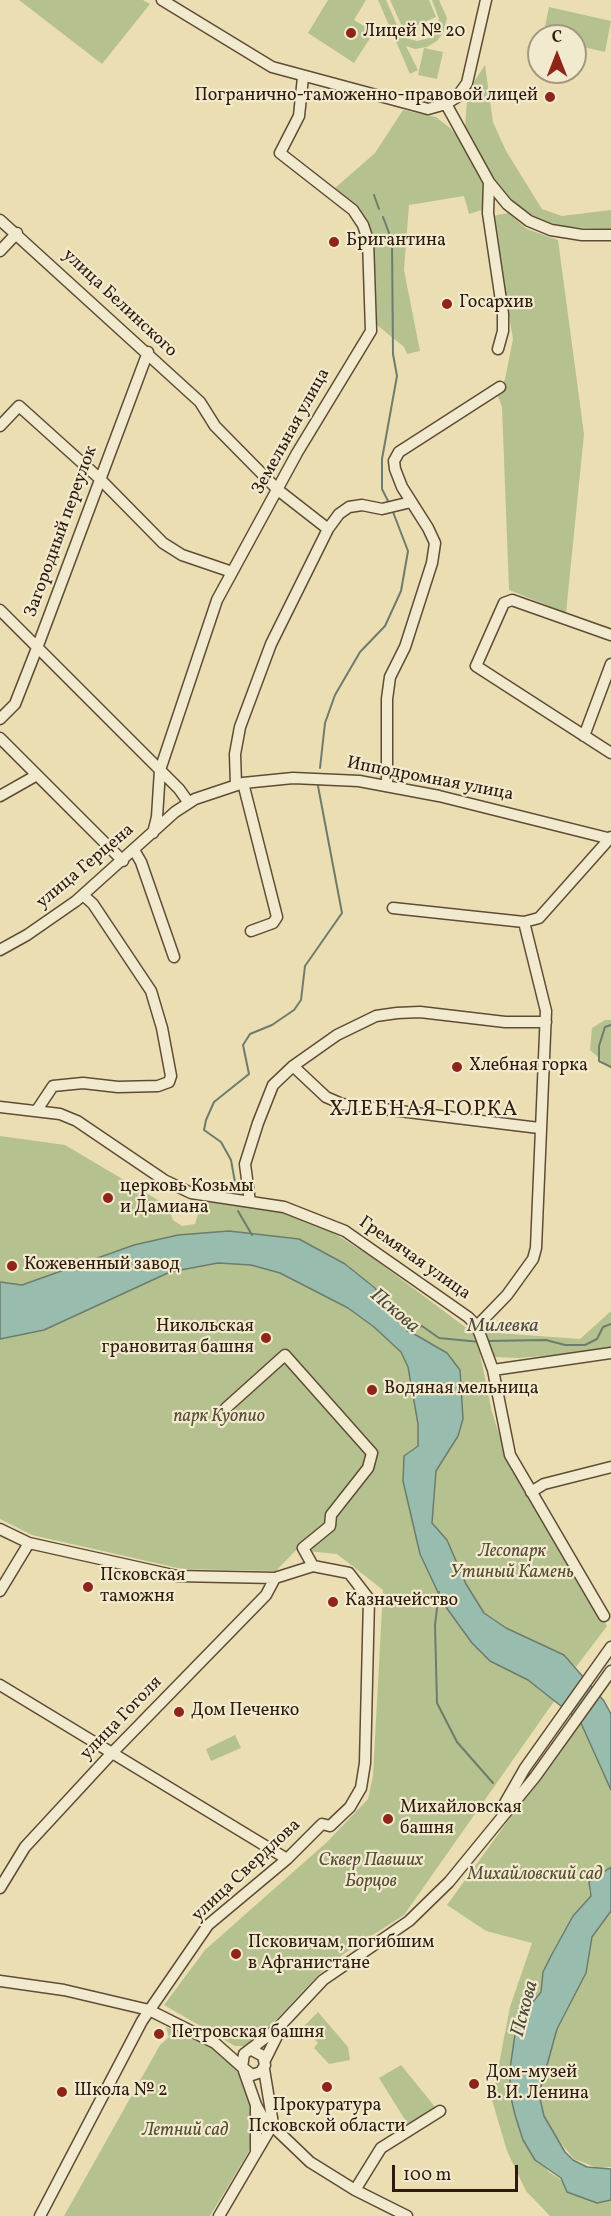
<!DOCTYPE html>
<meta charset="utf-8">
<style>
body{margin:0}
#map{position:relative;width:611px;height:2216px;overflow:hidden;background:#ebdeb3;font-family:Vollkorn,serif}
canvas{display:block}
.north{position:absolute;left:527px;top:24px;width:60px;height:60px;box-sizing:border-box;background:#f2eace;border:2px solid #a49781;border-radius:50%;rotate:0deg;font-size:16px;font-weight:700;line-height:24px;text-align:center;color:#2f1b0d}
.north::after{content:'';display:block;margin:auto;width:21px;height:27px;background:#8f2418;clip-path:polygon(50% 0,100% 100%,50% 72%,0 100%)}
.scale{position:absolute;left:392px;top:2165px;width:126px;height:27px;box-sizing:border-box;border:3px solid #2f1b0d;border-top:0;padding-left:8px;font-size:18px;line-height:21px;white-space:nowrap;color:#2f1b0d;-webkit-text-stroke:4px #f2eace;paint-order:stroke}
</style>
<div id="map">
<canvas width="611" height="2216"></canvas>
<div class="north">С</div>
<div class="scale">100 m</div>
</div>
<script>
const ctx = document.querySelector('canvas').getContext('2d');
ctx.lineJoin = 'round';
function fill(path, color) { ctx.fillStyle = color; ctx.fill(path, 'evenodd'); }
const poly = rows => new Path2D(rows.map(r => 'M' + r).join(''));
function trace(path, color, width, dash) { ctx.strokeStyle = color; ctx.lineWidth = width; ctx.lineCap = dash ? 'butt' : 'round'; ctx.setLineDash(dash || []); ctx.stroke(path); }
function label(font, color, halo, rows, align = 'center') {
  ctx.font = font + ' Vollkorn,serif'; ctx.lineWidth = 4.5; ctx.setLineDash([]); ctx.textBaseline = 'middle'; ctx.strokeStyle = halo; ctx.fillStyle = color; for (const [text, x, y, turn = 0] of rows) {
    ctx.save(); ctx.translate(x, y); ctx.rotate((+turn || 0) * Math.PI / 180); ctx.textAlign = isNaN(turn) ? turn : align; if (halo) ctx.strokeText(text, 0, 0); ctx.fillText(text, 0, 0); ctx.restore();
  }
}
fill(poly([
 [19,0,143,0,150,4,102,64],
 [328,0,366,0,354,20,374,32,354,63,308,33],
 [378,0,386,0,400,32,406,38,417,41,430,38,437,32,439,19,432,0,439,0,447,18,443,33,437,41,427,47,415,49,406,46,418,70,410,74],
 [390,0,429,0,436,17,404,31],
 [549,7,611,21,605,52,575,45,575,36,543,36],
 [424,48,443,52,437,79,418,75],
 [485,65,493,122,506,151,542,209,562,216,611,210,611,229,560,227,533,219,493,184,469,142,465,127,467,100,475,80],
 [403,110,436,117,450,128,462,142,486,188,485,209,469,214,464,196,409,205,404,270,420,351,407,354,404,347,377,325,374,237,354,204,335,188,375,153],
 [508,213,527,229,558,240,584,434,566,613,509,590,502,407,498,396,505,379,513,339,492,216],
 [605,1020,611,1020,611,1069,590,1050,592,1028],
 [0,1136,65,1145,168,1206,173,1220,182,1226,195,1224,202,1201,278,1211,329,1230,370,1256,476,1335,492,1412,506,1456,607,1626,576,1667,563,1655,506,1628,484,1613,466,1584,447,1540,432,1523,436,1471,458,1436,462,1395,409,1331,407,1318,386,1307,375,1287,345,1264,299,1239,229,1231,178,1235,134,1245,22,1285,0,1282],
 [218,1263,251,1265,280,1273,348,1308,374,1327,401,1352,408,1367,418,1424,418,1446,404,1456,403,1481,420,1554,443,1603,472,1643,490,1661,528,1680,555,1700,404,1915,345,1953,318,1975,260,2037,244,2046,235,2046,164,2005,205,1950,327,1842,368,1799,373,1776,383,1590,337,1554,296,1550,276,1571,182,1569,32,1535,0,1519,0,1339,44,1330,170,1272],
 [611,1311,611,1349,603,1351,519,1358,493,1357,483,1332,580,1339],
 [580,1721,611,1790,611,1867,599,1875,589,1890,591,1896,573,1916,543,1972,541,1991,532,2003,510,2093,523,2140,549,2172,597,2203,611,2200,611,2216,550,2216,526,2191,507,2151,492,2100,510,2007,532,1943,486,1931,447,1905],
 [235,1735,241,1748,211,1761,206,1749],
 [611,1911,611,2167,598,2168,574,2159,552,2132,544,2116,539,2094,557,2029,571,2004,592,1937],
 [318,2012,348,2047,350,2060,329,2064,314,2048,318,2043,303,2027],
 [166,2027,233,2056,247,2077,256,2131,248,2153,210,2216,64,2216,160,2045,169,2037],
 [401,2065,440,2113,412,2131,379,2078]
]), '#b5c28f');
const water = poly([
 [229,1231,299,1239,345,1264,375,1288,386,1307,407,1319,409,1331,447,1353,460,1370,463,1419,458,1436,436,1471,432,1523,447,1540,466,1584,484,1613,506,1628,564,1655,604,1701,611,1714,611,1790,580,1721,528,1680,490,1661,472,1643,443,1603,420,1554,403,1481,404,1456,418,1446,418,1424,408,1367,401,1352,374,1327,348,1308,280,1273,251,1265,218,1263,170,1272,44,1330,0,1339,0,1282,22,1285,134,1245,178,1235,229,1231],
 [611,1867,611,1911,592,1937,586,1973,557,2029,539,2094,544,2116,565,2152,573,2160,587,2167,611,2169,611,2200,597,2203,567,2192,561,2178,535,2160,523,2140,515,2115,510,2093,510,2069,518,2013,526,2004,532,2003,541,1992,543,1972,551,1956,573,1916,591,1896,589,1882,611,1867]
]);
fill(water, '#98bcad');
trace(water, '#6e7c6d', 1.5);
trace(poly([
 [374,195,379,209],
 [383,217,392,241,393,354,397,376,382,459,382,489,389,503],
 [320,768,325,723,335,695,360,652,385,626,401,591,408,551,393,512],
 [611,1025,605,1027,599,1046,599,1061,611,1067],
 [236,1188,231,1160,221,1142,204,1130,206,1120,214,1102,249,1074,243,1045,250,1034,272,1025,294,1010,301,1000,305,966,342,913,318,786],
 [238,1211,252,1235],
 [407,1331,422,1326,439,1338,480,1342],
 [486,1341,546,1340,565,1345,585,1345,597,1339,603,1327,611,1324],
 [439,1592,435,1625,437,1703,457,1742,493,1783]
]), '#6e7c6d', 2);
const minor = poly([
 [162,0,272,67,428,109,446,104,457,97,467,83,486,0],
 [446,104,489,182,507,204,529,221,551,230,582,235,611,235],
 [489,182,488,213,503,314,503,331,498,349],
 [0,220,200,402,215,426,278,490,328,529],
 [0,251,17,233],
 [0,426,19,406,99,478,163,543,182,555,232,572],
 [0,610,179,789,189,803],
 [611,635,512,600,504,603,476,666,611,753],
 [0,719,15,704,37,648,148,352],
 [584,736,611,664],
 [0,738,123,861],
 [243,783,277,917,273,923,251,931],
 [236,785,235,754,240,727,271,644,328,529,339,514,349,507,362,505,382,509,411,502],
 [387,786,387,699,390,677,405,647,432,563,435,543,428,528,402,487,395,469,394,461,399,452,500,387],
 [0,796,37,775],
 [153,833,157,817,160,770,217,600,297,453,371,331,368,240,363,225,353,210,280,153,299,116,303,77],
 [134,850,141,862,174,957],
 [393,908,524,922],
 [0,950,27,935,76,901,175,812,195,799,243,783,293,778,359,781,439,796,611,839],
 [293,1066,326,1097,342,1104,539,1128],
 [0,1107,60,1114,77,1121,164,1180,191,1193,284,1207,345,1231,468,1317,477,1326,493,1370,510,1455,604,1616],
 [37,1110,53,1086,83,1083,118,1087,158,1086,169,1082,171,1076,162,1028,151,991,93,904,83,895],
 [250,1202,245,1164,258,1123,273,1085,293,1066,337,1035,376,1016,397,1013,420,1012,505,1022,546,1022],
 [477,1326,507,1295,533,1259,536,1248,546,1011,524,922,539,918,611,837],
 [493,1370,611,1353],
 [226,1408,285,1355,372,1453,368,1468,331,1515,330,1526,303,1548,313,1566],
 [531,1492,544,1484,611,1467],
 [0,1529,29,1543,177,1576,275,1578,313,1566,349,1573,369,1599,365,1763,361,1788,350,1807,330,1826,322,1824,287,1859,208,1925,142,2021,40,2216],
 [0,1591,29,1543],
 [0,1685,287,1859],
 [505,1803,525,1768,611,1647],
 [0,1888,25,1847,111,1754,266,1595,275,1578],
 [0,1981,64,1990,149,2010,215,2043,242,2067],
 [252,2050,263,2056,265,2065,261,2072,252,2075,242,2067,244,2054,277,2029,323,1980,409,1921,449,1882,535,1777,611,1671],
 [265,2060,280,2030],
 [244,2071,256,2105,256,2153],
 [256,2105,262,2116,310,2162,355,2190,407,2216],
 [355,2190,381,2148,440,2111],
 [219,2216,273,2124,264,2069]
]);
trace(minor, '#5e4c36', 13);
trace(minor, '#f2eace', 10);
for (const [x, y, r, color] of [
 [351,33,6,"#8f2418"],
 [550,97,6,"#8f2418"],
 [334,242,6,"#8f2418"],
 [447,304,6,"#8f2418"],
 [457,1067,6,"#8f2418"],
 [108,1198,6,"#8f2418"],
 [12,1266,6,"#8f2418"],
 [266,1338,6,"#8f2418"],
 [372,1390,6,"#8f2418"],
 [88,1587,6,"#8f2418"],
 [333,1602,6,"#8f2418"],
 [179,1712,6,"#8f2418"],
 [388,1819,6,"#8f2418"],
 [236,1954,6,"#8f2418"],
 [159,2034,6,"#8f2418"],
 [474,2084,6,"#8f2418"],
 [327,2087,6,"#8f2418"],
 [62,2092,6,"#8f2418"]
]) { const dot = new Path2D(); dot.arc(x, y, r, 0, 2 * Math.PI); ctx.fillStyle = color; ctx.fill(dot); trace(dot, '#f2eace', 2); }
label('18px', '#2f1b0d', '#f2eace', [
 ["Лицей № 20",363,33],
 ["Погранично-таможенно-правовой лицей",538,97,"right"],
 ["Бригантина",346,242],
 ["Госархив",459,304],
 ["Хлебная горка",469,1067],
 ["церковь Козьмы",120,1188],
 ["и Дамиана",120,1209],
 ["Кожевенный завод",24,1266],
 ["Никольская",254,1328,"right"],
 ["грановитая башня",254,1349,"right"],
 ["Водяная мельница",384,1390],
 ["Псковская",100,1577],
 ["таможня",100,1598],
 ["Казначейство",345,1602],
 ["Дом Печенко",191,1712],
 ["Михайловская",400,1809],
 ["башня",400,1830],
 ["Псковичам, погибшим",248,1944],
 ["в Афганистане",248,1965],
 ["Петровская башня",171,2034],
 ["Дом-музей",486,2074],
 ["В. И. Ленина",486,2095],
 ["Школа № 2",74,2092],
 ["Прокуратура",327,2107,"center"],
 ["Псковской области",327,2128,"center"]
], 'left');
label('18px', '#2f1b0d', '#f2eace', [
 ["улица Белинского",119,304,43],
 ["Земельная улица",292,432,-61],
 ["Загородный переулок",62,532,-70],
 ["Ипподромная улица",430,780,11],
 ["улица Герцена",86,867,-40],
 ["Гремячая улица",414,1259,35],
 ["улица Гоголя",122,1719,-46],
 ["улица Свердлова",247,1871,-43]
]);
label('italic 18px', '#574d34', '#f2eace', [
 ["парк Куопио",219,1418],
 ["Лесопарк",512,1553],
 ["Утиный Камень",512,1574],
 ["Сквер Павших",371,1862],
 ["Борцов",371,1883],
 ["Михайловский сад",535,1876],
 ["Летний сад",185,2132]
]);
label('italic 20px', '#4e4b3d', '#f2eace', [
 ["Пскова",394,1312,40],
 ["Милевка",503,1327],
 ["Пскова",526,2009,-75]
]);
ctx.letterSpacing = '1.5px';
label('21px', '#2f1b0d', '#f2eace', [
 ["ХЛЕБНАЯ ГОРКА",424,1111]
]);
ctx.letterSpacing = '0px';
</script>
